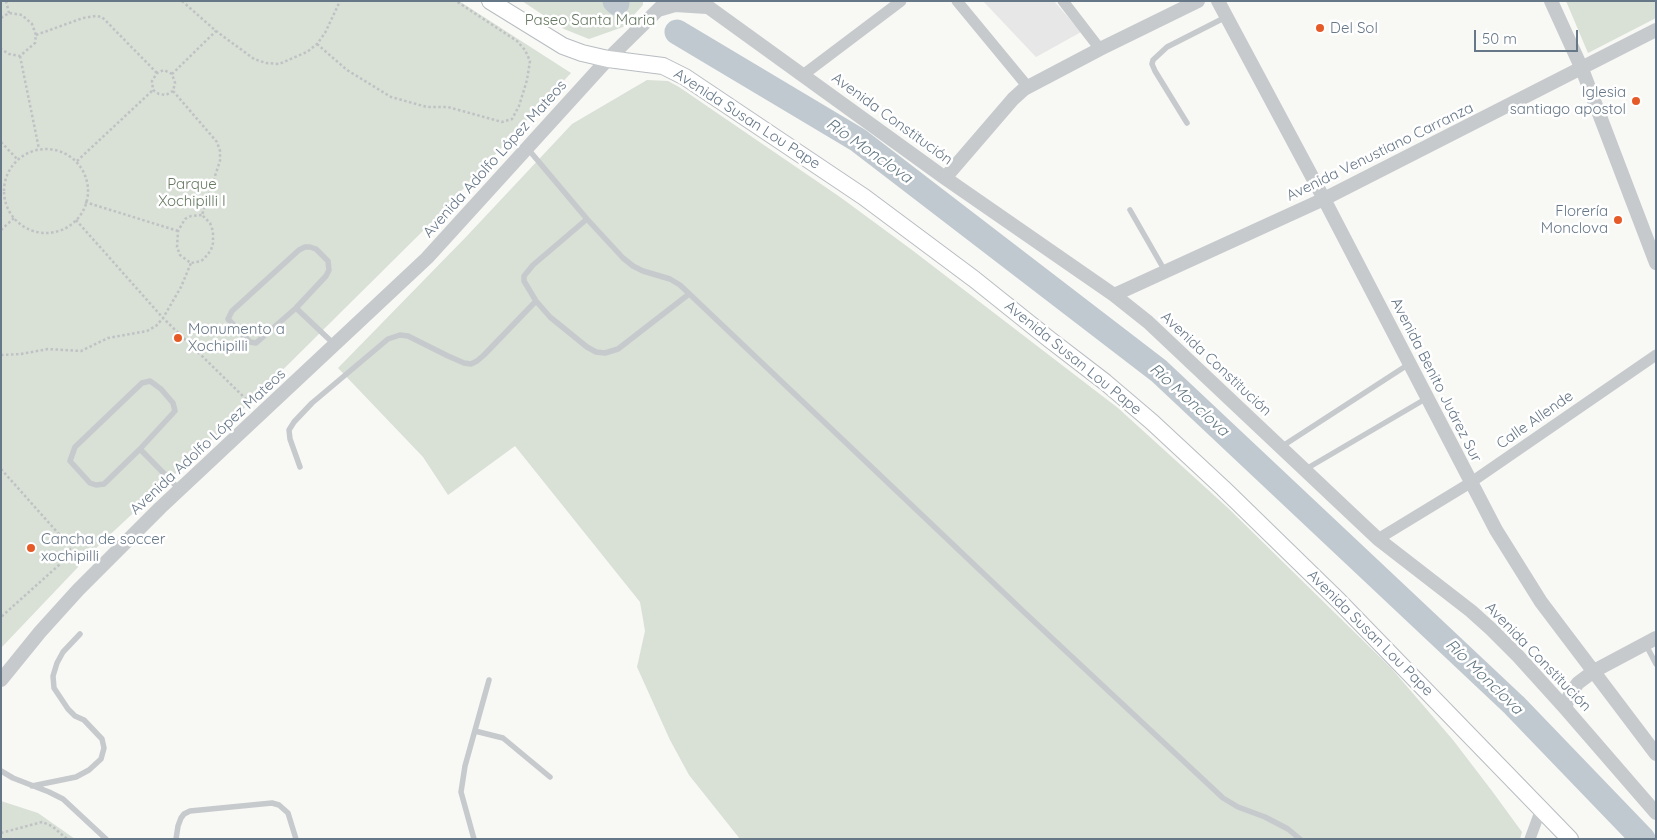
<!DOCTYPE html>
<meta charset="utf-8">
<style>
body{margin:0}
#map{position:relative;width:1657px;height:840px;overflow:hidden;background:#f8f8f5;font-family:Quicksand,sans-serif}
canvas{display:block}
.frame{position:absolute;inset:0;border:2px solid #667787;pointer-events:none}
.scale{position:absolute;left:1474px;top:30px;width:104px;height:22px;box-sizing:border-box;border:2px solid #667787;border-top:0;padding-left:6px;font-size:15px;line-height:18px;white-space:nowrap;color:#667787;-webkit-text-stroke:4px #fff;paint-order:stroke}
</style>
<div id="map">
<canvas width="1657" height="840"></canvas>
<div class="frame"></div>
<div class="scale">50 m</div>
</div>
<script>
const ctx = document.querySelector('canvas').getContext('2d');
ctx.lineJoin = 'round';
function fill(path, color) { ctx.fillStyle = color; ctx.fill(path, 'evenodd'); }
const poly = rows => new Path2D(rows.map(r => 'M' + r).join(''));
function trace(path, color, width, dash) { ctx.strokeStyle = color; ctx.lineWidth = width; ctx.lineCap = dash ? 'butt' : 'round'; ctx.setLineDash(dash || []); ctx.stroke(path); }
function label(font, color, halo, rows, align = 'center') {
  ctx.font = font + ' Quicksand,sans-serif'; ctx.lineWidth = 5; ctx.setLineDash([]); ctx.textBaseline = 'middle'; ctx.strokeStyle = halo; ctx.fillStyle = color; for (const [text, x, y, turn = 0] of rows) {
    ctx.save(); ctx.translate(x, y); ctx.rotate((+turn || 0) * Math.PI / 180); ctx.textAlign = isNaN(turn) ? turn : align; if (halo) ctx.strokeText(text, 0, 0); ctx.fillText(text, 0, 0); ctx.restore();
  }
}
fill(poly([
 [983,1,1054,1,1081,32,1036,57]
]), '#e6e7e6');
fill(poly([
 [1,1,459,1,571,73,436,218,219,433,100,544,1,648],
 [522,1,643,1,643,5,623,27,589,39,564,29],
 [1566,1,1656,1,1656,18,1588,53],
 [647,80,668,81,679,87,840,197,912,250,1118,408,1228,508,1392,669,1453,740,1492,791,1522,832,1520,839,740,839,689,775,670,740,637,667,645,631,640,602,515,446,448,495,423,457,338,368,465,238,572,124],
 [1,801,38,813,75,839,1,839]
]), '#d9e0d6');
trace(poly([
 [615,1,617,3],
 [677,32,858,140,1159,371,1514,705,1643,839]
]), '#c0c9cf', 25);
const secondary = poly([
 [490,1,563,46,582,53,608,59,663,66,685,77,864,197,974,279,1049,339,1105,382,1152,422,1223,488,1339,601,1570,839]
]);
trace(secondary, '#b8bdc2', 18);
trace(poly([
 [6,1,9,13],
 [182,1,216,31,254,59,266,63,279,64,307,52,317,44,325,33,340,1],
 [1,18,9,13,22,15,32,24,36,35,35,43,20,56,9,54,1,49],
 [36,35,83,18,96,16,102,17,157,73],
 [317,44,347,70,391,97,427,107,448,107,502,122,512,119,519,106,527,80,530,61,525,50,517,41,456,1],
 [20,56,39,149],
 [172,74,164,70,157,73,152,81,153,90,159,94,166,95,173,91,175,83,172,74,216,31],
 [173,91,217,142,220,151,220,161,202,215,210,223,213,231,213,243,211,250,204,259,201,261,191,263,180,255,177,247,178,231,185,219,191,216,202,215],
 [1,142,18,160],
 '4 191a42 42 0 1 1 84 0a42 42 0 1 1-84 0Z',
 [77,161,153,90],
 [85,202,178,231],
 [76,220,163,318,251,404],
 [1,230,14,218],
 [1,355,21,354,48,349,81,351,108,338,147,331,156,326,163,318,181,287,191,263],
 [1,469,66,542,70,549,69,553,59,565,1,617],
 [1,833,42,822,52,826,67,839]
]), '#bfc2c4', 2.5, [2.5, 2.5]);
trace(poly([
 [1187,123,1155,71,1152,64,1153,60,1167,47,1226,17],
 [528,149,587,219,623,258,633,266,643,271,670,279,680,285,1024,612,1223,798,1238,807,1265,817,1288,829,1300,839],
 [1130,210,1165,271],
 [587,219,533,265,524,276,524,281,536,301,550,317,587,347,596,352,605,353,618,349,689,294],
 [296,308,326,276,329,270,328,261,316,249,310,247,305,247,299,250,232,311,228,319,250,342,256,343,296,308,334,344],
 [1281,447,1409,364],
 [140,449,175,411,173,403,161,389,150,381,142,383,75,447,70,461,90,483,96,485,104,484,140,449,180,490],
 [300,467,290,439,289,430,294,422,312,403,388,339,400,335,408,336,448,356,464,363,471,364,477,361,484,355,536,301],
 [1306,469,1427,398],
 [1646,645,1656,664],
 [475,731,503,738,550,777],
 [1,771,13,778,49,792,63,799,106,839],
 [32,786,76,777,89,770,101,759,104,748,102,739,84,720,75,716,68,709,54,688,53,676,57,663,63,652,80,634],
 [176,839,178,826,181,818,184,814,190,811,272,803,279,805,288,813,296,839],
 [474,839,461,792,465,766,489,680]
]), '#c6cacd', 5.5);
trace(poly([
 [957,1,1028,87],
 [1063,1,1100,49],
 [803,75,901,1],
 [1378,539,1470,483,1656,355],
 [1530,839,1541,809]
]), '#c6cacd', 11);
trace(poly([
 [700,1,945,178,1114,295,1148,322,1378,539,1471,611,1491,629,1518,656,1565,708,1656,813],
 [1218,1,1324,199,1496,530,1541,602,1656,754],
 [1551,1,1582,69,1656,263],
 [658,10,675,5,707,7],
 [945,178,1013,99,1024,89,1100,49,1198,1],
 [1114,295,1324,199,1656,30],
 [1,680,40,632,78,590,160,508,427,258,608,59,667,1],
 [1565,708,1570,694,1578,683,1594,671,1656,638]
]), '#c6cacd', 14);
trace(secondary, '#fff', 16);
for (const [x, y, r, color] of [
 [1320,28,5,"#e65a27"],
 [1636,101,5,"#e65a27"],
 [1618,220,5,"#e65a27"],
 [178,338,5,"#e65a27"],
 [31,548,5,"#e65a27"]
]) { const dot = new Path2D(); dot.arc(x, y, r, 0, 2 * Math.PI); ctx.fillStyle = color; ctx.fill(dot); trace(dot, '#fff', 2); }
label('15px', '#667961', '#fff', [
 ["Paseo Santa Maria",590,20],
 ["Parque",192,184],
 ["Xochipilli I",192,201]
]);
label('15px', '#667787', '#fff', [
 ["Del Sol",1330,28],
 ["Iglesia",1626,92,"right"],
 ["santiago apostol",1626,109,"right"],
 ["Florería",1608,211,"right"],
 ["Monclova",1608,228,"right"],
 ["Monumento a",188,329],
 ["Xochipilli",188,346],
 ["Cancha de soccer",41,539],
 ["xochipilli",41,556]
], 'left');
label('15px', '#667787', '#fff', [
 ["Avenida Susan Lou Pape",747,119,33],
 ["Avenida Constitución",892,119,36],
 ["Avenida Venustiano Carranza",1380,152,-26],
 ["Avenida Adolfo López Mateos",495,159,-48],
 ["Avenida Susan Lou Pape",1073,358,39],
 ["Avenida Constitución",1216,364,43],
 ["Avenida Benito Juárez Sur",1436,380,63],
 ["Calle Allende",1535,420,-35],
 ["Avenida Adolfo López Mateos",208,442,-43],
 ["Avenida Susan Lou Pape",1370,633,45],
 ["Avenida Constitución",1538,657,46]
]);
label('italic 16px', '#637883', '#fff', [
 ["Río Monclova",869,151,35],
 ["Río Monclova",1189,400,42],
 ["Río Monclova",1484,677,44]
]);
</script>
